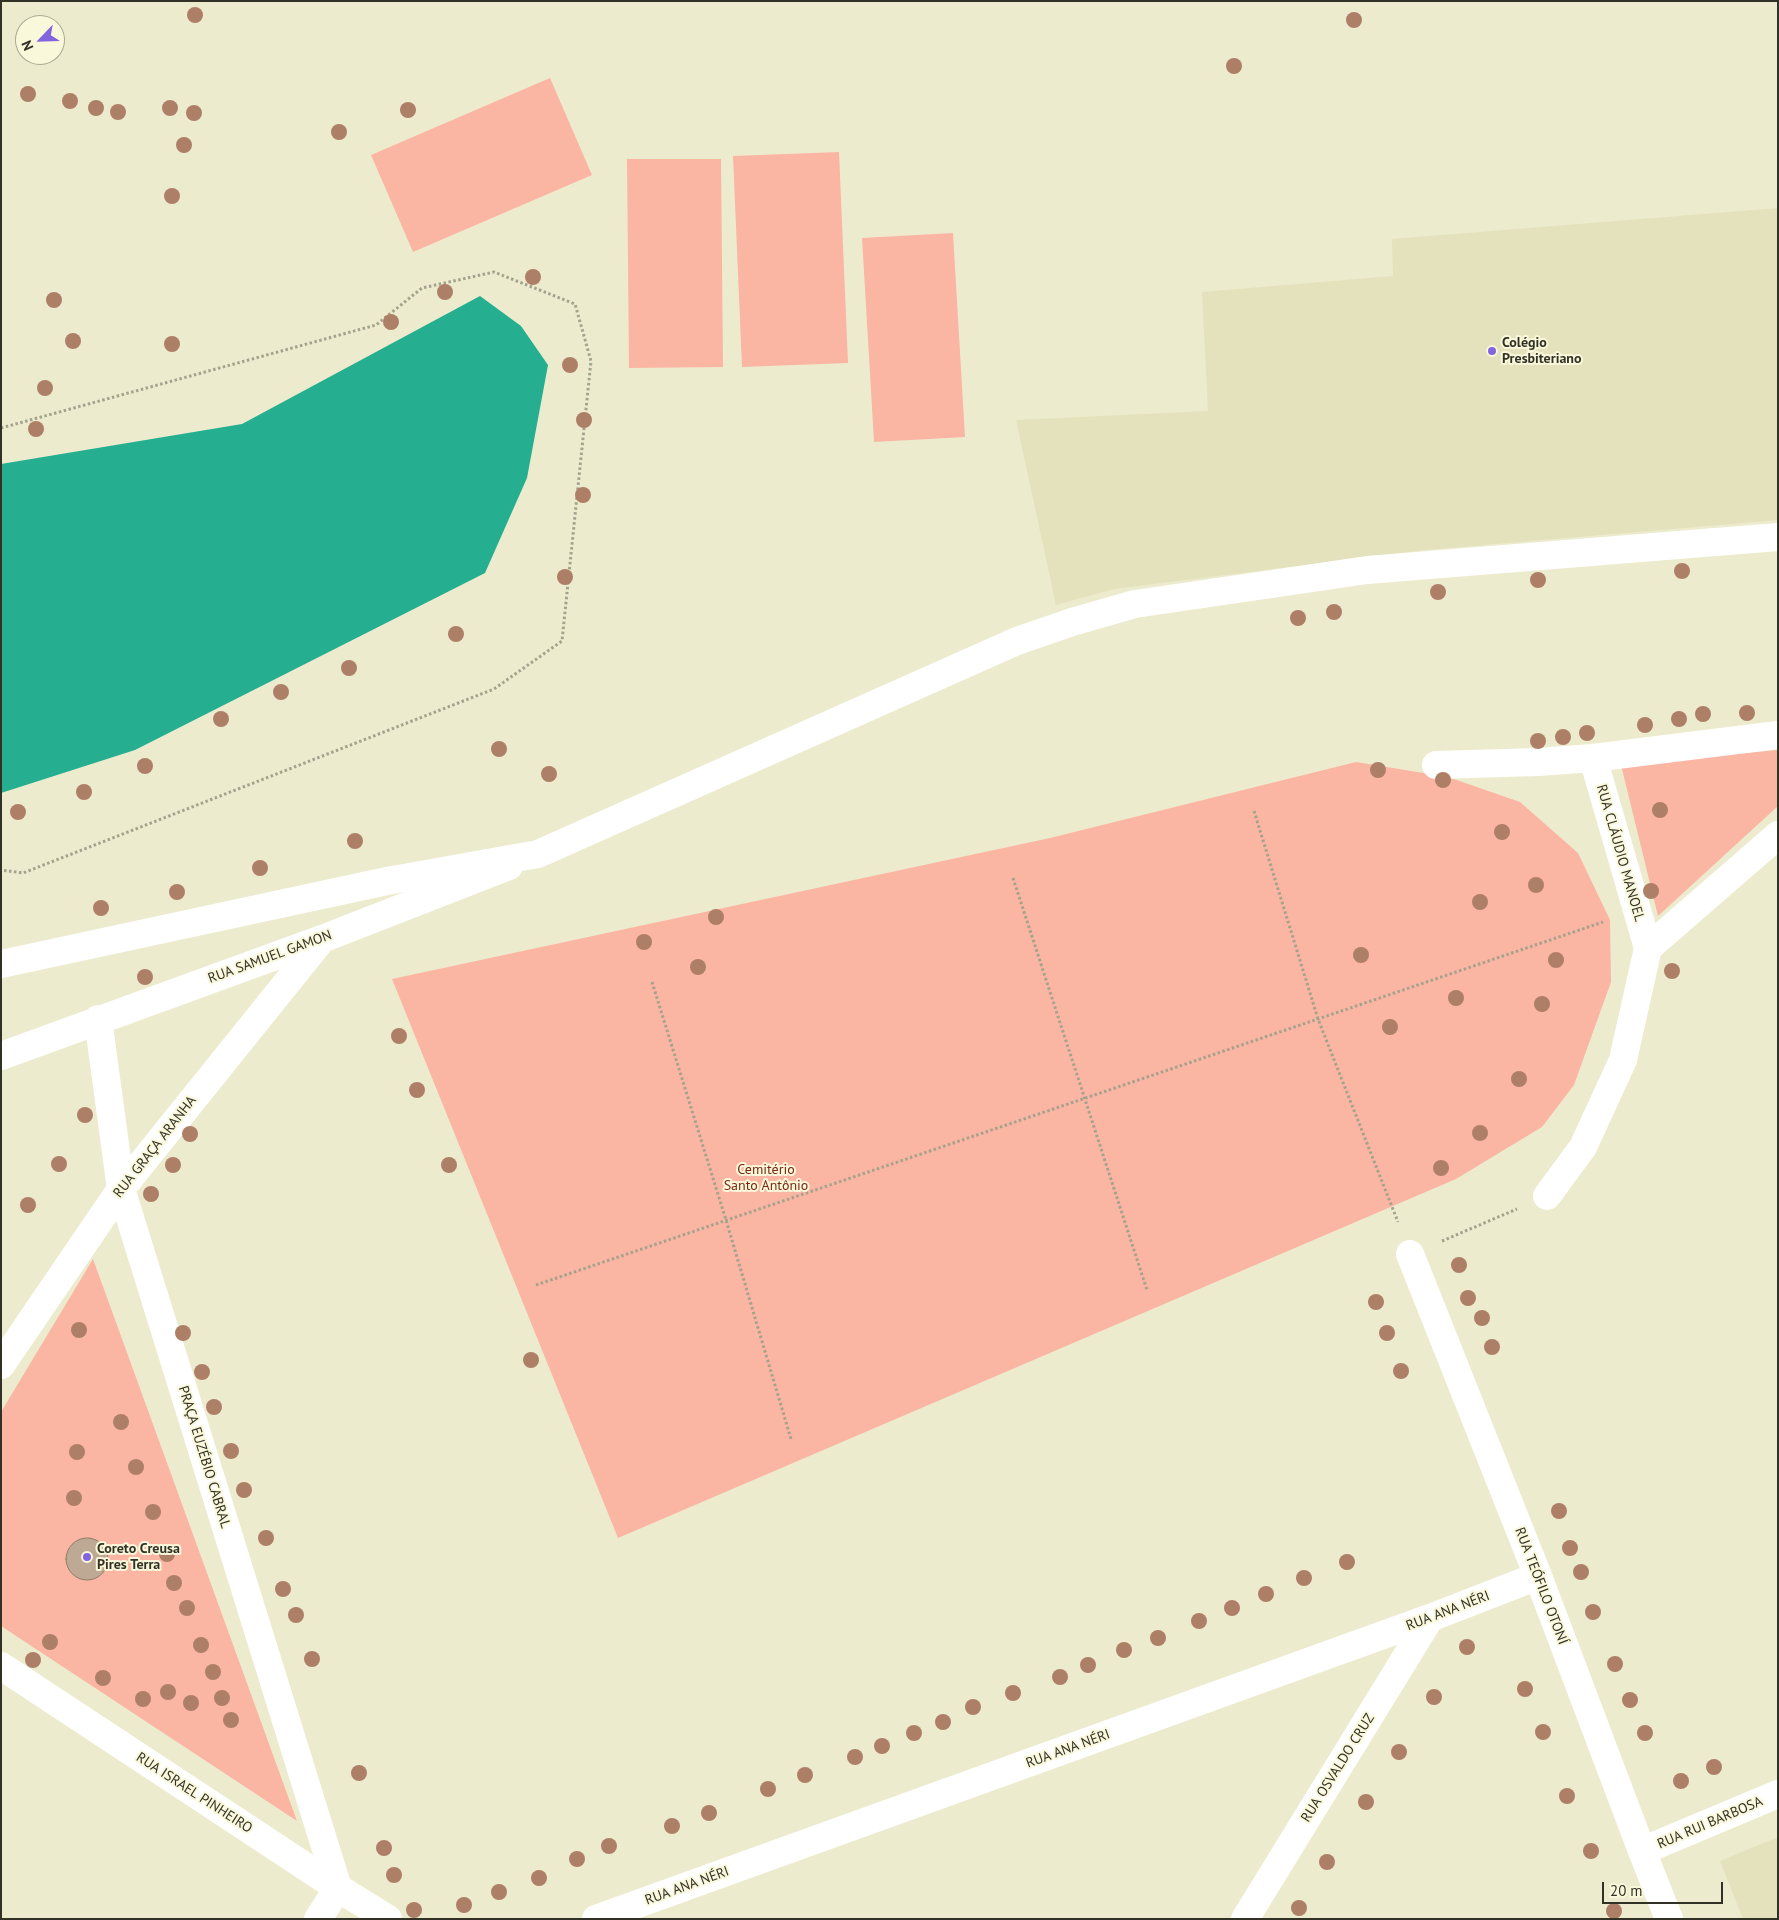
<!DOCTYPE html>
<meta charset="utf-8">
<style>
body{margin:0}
#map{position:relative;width:1779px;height:1920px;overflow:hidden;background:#edebce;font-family:"PT Sans",sans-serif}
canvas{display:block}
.frame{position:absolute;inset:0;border:2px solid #323126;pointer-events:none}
.north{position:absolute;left:15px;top:15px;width:50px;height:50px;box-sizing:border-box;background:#faf8db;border:1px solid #aaa893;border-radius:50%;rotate:246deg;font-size:14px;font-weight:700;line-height:20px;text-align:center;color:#323126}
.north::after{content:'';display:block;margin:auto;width:18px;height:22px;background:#8364df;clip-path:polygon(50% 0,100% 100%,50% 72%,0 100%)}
.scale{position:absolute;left:1602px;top:1882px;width:121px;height:22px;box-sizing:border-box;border:2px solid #323126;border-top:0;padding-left:6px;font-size:15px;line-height:18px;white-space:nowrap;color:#323126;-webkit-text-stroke:4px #faf8db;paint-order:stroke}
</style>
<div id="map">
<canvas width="1779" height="1920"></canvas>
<div class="frame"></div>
<div class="north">N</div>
<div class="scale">20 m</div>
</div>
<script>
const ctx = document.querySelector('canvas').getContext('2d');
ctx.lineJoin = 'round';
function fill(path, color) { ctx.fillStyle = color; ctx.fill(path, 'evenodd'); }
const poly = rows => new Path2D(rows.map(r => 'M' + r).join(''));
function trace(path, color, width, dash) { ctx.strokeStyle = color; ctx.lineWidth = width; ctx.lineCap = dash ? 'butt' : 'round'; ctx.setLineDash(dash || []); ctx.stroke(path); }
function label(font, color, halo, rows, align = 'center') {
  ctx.font = font + ' "PT Sans",sans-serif'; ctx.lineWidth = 4; ctx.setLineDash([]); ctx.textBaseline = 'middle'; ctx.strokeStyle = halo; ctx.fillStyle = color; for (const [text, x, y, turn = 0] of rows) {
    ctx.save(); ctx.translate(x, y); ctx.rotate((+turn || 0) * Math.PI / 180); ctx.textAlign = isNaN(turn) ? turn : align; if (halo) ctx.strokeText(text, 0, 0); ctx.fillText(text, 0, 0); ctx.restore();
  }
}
fill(poly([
 [1778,208,1778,520,1425,550,1114,589,1056,605,1016,420,1208,411,1202,292,1393,276,1392,239],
 [1778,1837,1778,1919,1743,1919,1720,1861]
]), '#e4e1bd');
fill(poly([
 [550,78,592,175,413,252,371,155],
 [839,152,848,363,742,367,733,156],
 [627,159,721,159,723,367,629,368],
 [953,233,965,437,874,442,862,238],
 [1778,750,1778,806,1658,916,1621,765],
 [1356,762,1448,777,1520,802,1578,853,1610,920,1611,982,1574,1085,1542,1127,1456,1179,618,1538,392,979,1050,838],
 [93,1259,297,1821,1,1626,1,1412]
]), '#fbb5a3');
fill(poly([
 [480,296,521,326,548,365,527,478,485,573,135,750,1,793,1,464,242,424]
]), '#26ae90');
const building = poly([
 '66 1559a21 21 0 1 1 42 0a21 21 0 1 1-42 0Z'
]);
fill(building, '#beaa94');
trace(building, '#907d68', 1);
trace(poly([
 [1,428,376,325,422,288,494,272,575,304,591,361,562,641,494,689,23,873,1,870],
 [1254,811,1318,1019,1398,1222],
 [1013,878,1147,1290],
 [652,982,726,1220,791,1439],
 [1442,1241,1517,1209],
 [536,1285,1603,922]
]), '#a4a28c', 3, [2.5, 2.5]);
trace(poly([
 [1436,765,1538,762,1593,758,1778,735],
 [1648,948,1778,835],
 [98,1019,121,1189,338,1888,318,1919],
 [1,1056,322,939,509,866],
 [1547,1196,1583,1147,1623,1060,1648,948,1593,758],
 [1410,1254,1538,1576,1642,1851,1669,1919],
 [1,1365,121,1189,322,939],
 [1642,1851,1778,1794],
 [596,1919,1430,1618,1538,1576],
 [1245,1919,1430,1618]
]), '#fff', 28);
trace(poly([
 [1,964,387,881,538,854,1017,641,1072,622,1135,604,1367,570,1778,537]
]), '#fff', 28);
trace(poly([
 [1,1666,338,1888,388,1919]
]), '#fff', 28);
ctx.fillStyle = '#ae7f67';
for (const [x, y] of [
 [195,15],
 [1354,20],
 [1234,66],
 [28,94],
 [70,101],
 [96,108],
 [170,108],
 [408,110],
 [118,112],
 [194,113],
 [339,132],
 [184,145],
 [172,196],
 [533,277],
 [445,292],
 [54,300],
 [391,322],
 [73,341],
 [172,344],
 [570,365],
 [45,388],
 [584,420],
 [36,429],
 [583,495],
 [1682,571],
 [565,577],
 [1538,580],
 [1438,592],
 [1334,612],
 [1298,618],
 [456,634],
 [349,668],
 [281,692],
 [1747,713],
 [1703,714],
 [221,719],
 [1679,719],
 [1645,725],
 [1587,733],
 [1563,737],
 [1538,741],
 [499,749],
 [145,766],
 [1378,770],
 [549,774],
 [1443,780],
 [84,792],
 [1660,810],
 [18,812],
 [1502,832],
 [355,841],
 [260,868],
 [1536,885],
 [1651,891],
 [177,892],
 [1480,902],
 [101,908],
 [716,917],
 [644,942],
 [1361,955],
 [1556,960],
 [698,967],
 [1672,971],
 [145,977],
 [1456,998],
 [1542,1004],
 [1390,1027],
 [399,1036],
 [1519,1079],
 [417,1090],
 [85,1115],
 [1480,1133],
 [190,1134],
 [59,1164],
 [173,1165],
 [449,1165],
 [1441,1168],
 [151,1194],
 [28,1205],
 [1459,1265],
 [1468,1298],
 [1376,1302],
 [1482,1318],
 [79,1330],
 [183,1333],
 [1387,1333],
 [1492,1347],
 [531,1360],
 [1401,1371],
 [202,1372],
 [214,1407],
 [121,1422],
 [231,1451],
 [77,1452],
 [136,1467],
 [244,1490],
 [74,1498],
 [1559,1511],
 [153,1512],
 [266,1538],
 [1570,1548],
 [167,1554],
 [1347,1562],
 [1581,1572],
 [1304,1578],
 [174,1583],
 [283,1589],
 [1266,1594],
 [187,1608],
 [1232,1608],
 [1593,1612],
 [296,1615],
 [1199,1621],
 [1158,1638],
 [50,1642],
 [201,1645],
 [1467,1647],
 [1124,1650],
 [312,1659],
 [33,1660],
 [1615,1664],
 [1088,1665],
 [213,1672],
 [1060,1677],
 [103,1678],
 [1525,1689],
 [168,1692],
 [1013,1693],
 [1434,1697],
 [222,1698],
 [143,1699],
 [1630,1700],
 [191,1703],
 [973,1707],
 [231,1720],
 [943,1722],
 [1543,1732],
 [914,1733],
 [1645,1733],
 [882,1746],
 [1399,1752],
 [855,1757],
 [1714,1767],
 [359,1773],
 [805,1775],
 [1681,1781],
 [768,1789],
 [1567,1796],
 [1366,1802],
 [709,1813],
 [672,1826],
 [609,1846],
 [384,1848],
 [1591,1851],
 [577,1859],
 [1327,1862],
 [394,1875],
 [539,1878],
 [499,1892],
 [464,1905],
 [1299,1908],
 [414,1910],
 [1614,1911]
]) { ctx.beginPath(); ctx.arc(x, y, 8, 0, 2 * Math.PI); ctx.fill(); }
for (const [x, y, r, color] of [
 [1492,351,5,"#8364df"],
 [87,1557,5,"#8364df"]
]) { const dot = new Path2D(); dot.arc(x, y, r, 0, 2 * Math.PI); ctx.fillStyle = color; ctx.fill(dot); trace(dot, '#faf8db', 2); }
label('bold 14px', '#323126', '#faf8db', [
 ["Colégio",1502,343],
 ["Presbiteriano",1502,359],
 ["Coreto Creusa",97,1549],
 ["Pires Terra",97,1565]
], 'left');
label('14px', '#323126', '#faf8db', [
 ["RUA CLÁUDIO MANOEL",1620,853,74],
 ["RUA SAMUEL GAMON",270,957,-20],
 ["RUA GRAÇA ARANHA",155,1147,-52],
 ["PRAÇA EUZÉBIO CABRAL",204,1457,73],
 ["RUA TEÓFILO OTONÍ",1541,1586,69],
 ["RUA ANA NÉRI",1448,1611,-21],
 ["RUA ANA NÉRI",1068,1749,-20],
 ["RUA OSVALDO CRUZ",1338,1768,-58],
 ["RUA ISRAEL PINHEIRO",194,1793,33],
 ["RUA RUI BARBOSA",1710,1823,-23],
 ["RUA ANA NÉRI",687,1886,-20]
]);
label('14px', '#7b2712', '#faf8db', [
 ["Cemitério",766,1170],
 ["Santo Antônio",766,1186]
]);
</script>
